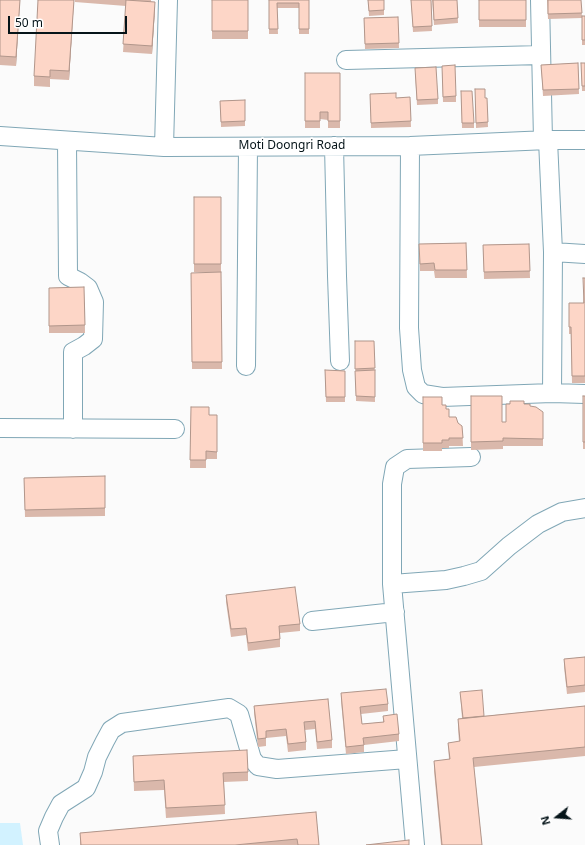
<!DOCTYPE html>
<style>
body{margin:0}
#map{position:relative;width:585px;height:845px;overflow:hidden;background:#fbfbfb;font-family:"Noto Sans",sans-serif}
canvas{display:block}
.north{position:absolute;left:537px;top:797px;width:40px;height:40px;-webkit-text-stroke:3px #fff;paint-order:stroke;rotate:253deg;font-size:11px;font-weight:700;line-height:16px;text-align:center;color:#051419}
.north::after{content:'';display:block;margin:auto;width:14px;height:18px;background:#051419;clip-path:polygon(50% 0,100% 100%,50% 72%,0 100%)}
.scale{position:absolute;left:8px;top:16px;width:119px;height:18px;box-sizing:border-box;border:2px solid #051419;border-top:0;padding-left:5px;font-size:12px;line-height:14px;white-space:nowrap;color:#051419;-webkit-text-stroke:3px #fff;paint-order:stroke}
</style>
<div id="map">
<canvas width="585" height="845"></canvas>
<div class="north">N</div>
<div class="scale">50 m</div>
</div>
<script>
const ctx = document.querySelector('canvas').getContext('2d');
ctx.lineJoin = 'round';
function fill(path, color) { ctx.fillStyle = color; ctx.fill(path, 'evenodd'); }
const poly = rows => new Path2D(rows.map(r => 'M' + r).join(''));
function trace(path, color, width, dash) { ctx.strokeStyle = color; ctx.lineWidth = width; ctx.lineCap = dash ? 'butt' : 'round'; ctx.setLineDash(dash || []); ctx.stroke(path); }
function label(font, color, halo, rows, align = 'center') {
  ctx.font = font + ' "Noto Sans",sans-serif'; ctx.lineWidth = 3.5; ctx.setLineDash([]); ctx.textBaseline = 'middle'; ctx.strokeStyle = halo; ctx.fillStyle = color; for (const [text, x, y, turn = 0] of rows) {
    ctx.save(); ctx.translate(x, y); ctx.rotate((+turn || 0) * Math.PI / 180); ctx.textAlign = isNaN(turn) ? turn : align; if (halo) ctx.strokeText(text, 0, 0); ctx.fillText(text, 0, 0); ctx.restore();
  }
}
fill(poly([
 [0,823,20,823,23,845,0,845]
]), '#d2f2ff');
const minor = poly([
 [540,0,543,140],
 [346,60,541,55],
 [0,136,164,147,410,146,548,140,585,140],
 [548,140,553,252,552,393],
 [67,141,68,276,80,282,88,288,94,302,93,339,84,346,73,352,73,429],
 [334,146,337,276,340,361],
 [410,146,409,328,412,370,416,387,423,394,442,397,552,393,585,394],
 [164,147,168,0],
 [553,252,585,254],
 [246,366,248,147],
 [0,428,175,429],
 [392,584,446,580,464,576,481,571,509,546,538,524,562,512,585,508],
 [312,621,395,612],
 [50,845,48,831,54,817,61,804,86,788,93,772,97,757,105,741,111,730,122,723,229,708,239,714,252,759,258,766,277,769,407,759],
 [415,845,392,584,392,484,395,467,407,459,471,457]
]);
trace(minor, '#80a7b6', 20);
trace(minor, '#fff', 18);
fill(poly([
 [0,0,20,0,16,66,0,65],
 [74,0,69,80,50,79,50,87,34,86,34,76],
 [75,0,151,0,151,1,155,9,152,54,123,52,126,6,75,2],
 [212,0,248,0,248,39,212,39],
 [269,0,309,0,309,34,299,34,299,8,277,8,278,34,269,34],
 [368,0,384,0,384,15,369,16],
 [411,0,431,0,432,31,413,32],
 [432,0,457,0,458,23,434,25],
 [479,0,526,0,526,27,479,27],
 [547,0,581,0,582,18,548,19],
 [582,16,585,16,585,45,582,45],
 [398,17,399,48,365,49,364,18],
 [578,63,579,94,543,96,541,65],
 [581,63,585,63,585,91,582,91],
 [442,71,456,96,456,102,443,102],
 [305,73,340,73,340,128,328,128,328,120,320,119,320,128,305,128],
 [415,73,438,99,438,104,417,105],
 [475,89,485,98,487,98,488,127,476,128],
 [461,91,474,123,474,128,462,128],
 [370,94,396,98,410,97,411,127,371,128],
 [245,100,245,126,221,127,220,101],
 [194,197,221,197,221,272,194,272],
 [466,243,467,278,435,278,434,271,420,271,419,244],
 [529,244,530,278,484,279,483,245],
 [221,272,222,369,192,369,191,273],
 [585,278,585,383,572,383,571,334,569,334,569,303,583,303],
 [84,287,85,333,49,333,49,288],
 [355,341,374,341,375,402,356,401],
 [325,370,345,371,345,402,326,402],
 [471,396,502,422,506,422,524,404,543,412,543,446,503,446,503,449,471,450],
 [585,396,585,449,583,449,583,403],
 [423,397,442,405,446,409,449,417,462,426,463,446,449,446,449,448,442,448,442,451,423,451],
 [191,407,209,415,217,415,217,459,206,459,206,468,190,468],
 [105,476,105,516,25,517,24,478],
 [226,595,300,624,300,631,280,633,280,647,248,651,246,635,231,637,226,602],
 [585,657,585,692,567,694,564,667,564,659],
 [460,692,484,716,585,706,585,756,474,767,482,845,441,845,434,771,434,761,449,760,448,743,459,742,458,728,458,719,462,718],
 [341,693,388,704,388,711,361,714,362,724,383,722,383,716,399,734,399,741,364,745,364,752,346,754,341,701],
 [328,699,332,740,332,748,317,749,315,729,305,730,306,742,306,750,288,752,286,736,266,738,266,746,258,747,254,713,254,706],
 [133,756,248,772,248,781,224,782,225,814,166,818,164,790,134,791],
 [316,812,319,845,80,845,80,833]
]), '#dab8ab');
fill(poly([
 [20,0,16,66,16,57],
 [74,0,69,80,69,71],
 [155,2,155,9,152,54,152,46]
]), '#b1968b');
const building = poly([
 [0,0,20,0,16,57,0,56,0,0],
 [38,0,74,0,69,71,50,70,50,77,34,76,38,0],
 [126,0,155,2,152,46,123,44,126,0],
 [212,0,248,0,248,31,212,31,212,0],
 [269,0,309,0,309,29,299,29,299,3,277,3,278,29,269,29,269,0],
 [368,0,384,0,384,10,369,11,368,0],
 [411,0,431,0,432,26,413,27,411,0],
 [433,0,457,0,458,18,434,20,433,0],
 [479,0,526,0,526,20,479,20,479,0],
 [548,0,581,0,582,13,548,14,548,0],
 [582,16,585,16,585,40,582,40,582,16],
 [398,17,399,43,365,44,364,18,398,17],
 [578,63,579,89,543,90,541,65,578,63],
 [581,63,585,63,585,86,582,86,581,63],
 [455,65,456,96,443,97,442,66,455,65],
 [436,67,438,99,417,100,415,68,436,67],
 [305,73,340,73,340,121,328,121,328,112,320,112,320,121,305,121,305,73],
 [475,89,485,89,485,98,487,98,488,122,476,123,475,89],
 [461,91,472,91,474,123,462,123,461,91],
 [396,93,396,98,410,97,411,121,371,123,370,94,396,93],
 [245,100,245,121,221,122,220,101,245,100],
 [194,197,221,197,221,264,194,264,194,197],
 [466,243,467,270,435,270,434,263,420,264,419,244,466,243],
 [529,244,530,271,484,272,483,245,529,244],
 [221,272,222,362,192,362,191,273,221,272],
 [583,278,585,278,585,376,572,376,571,327,569,327,569,303,584,303,583,278],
 [84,287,85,325,49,326,49,288,84,287],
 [355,341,374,341,375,368,355,369,355,341],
 [325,370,345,371,345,397,326,397,325,370],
 [375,370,375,397,356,396,355,371,375,370],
 [471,396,502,396,502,422,506,422,506,404,510,404,510,401,524,401,524,404,530,404,530,406,536,407,543,412,543,439,503,438,503,441,471,442,471,396],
 [583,396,585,396,585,442,583,442,583,396],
 [423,397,442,397,442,405,446,405,446,409,449,409,449,417,456,417,458,423,462,426,463,438,449,438,449,440,442,440,442,443,423,443,423,397],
 [191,407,209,407,209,415,217,415,217,452,206,451,206,460,190,460,191,407],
 [105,476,105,508,25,510,24,478,105,476],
 [295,587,300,624,279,626,280,639,248,643,246,628,231,629,226,595,295,587],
 [585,657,585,685,567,687,564,659,585,657],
 [386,689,388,704,360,707,362,724,384,722,383,716,397,714,399,734,363,738,364,745,346,747,341,693,386,689],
 [482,690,484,716,463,718,460,692,482,690],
 [328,699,332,740,317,742,315,721,304,722,306,742,288,744,286,729,266,731,266,738,258,739,254,706,328,699],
 [585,706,585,747,473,758,482,845,442,845,434,761,450,759,448,743,460,741,458,719,585,706],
 [247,750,248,772,223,773,225,805,166,808,164,780,134,782,133,756,247,750],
 [316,812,319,845,298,845,297,839,235,845,81,845,80,833,316,812],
 [409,840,409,845,366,845,409,840]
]);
fill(building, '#fdd6c7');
trace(building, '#b1968b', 1);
label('12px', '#051419', '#fff', [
 ["Moti Doongri Road",292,146]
]);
</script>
